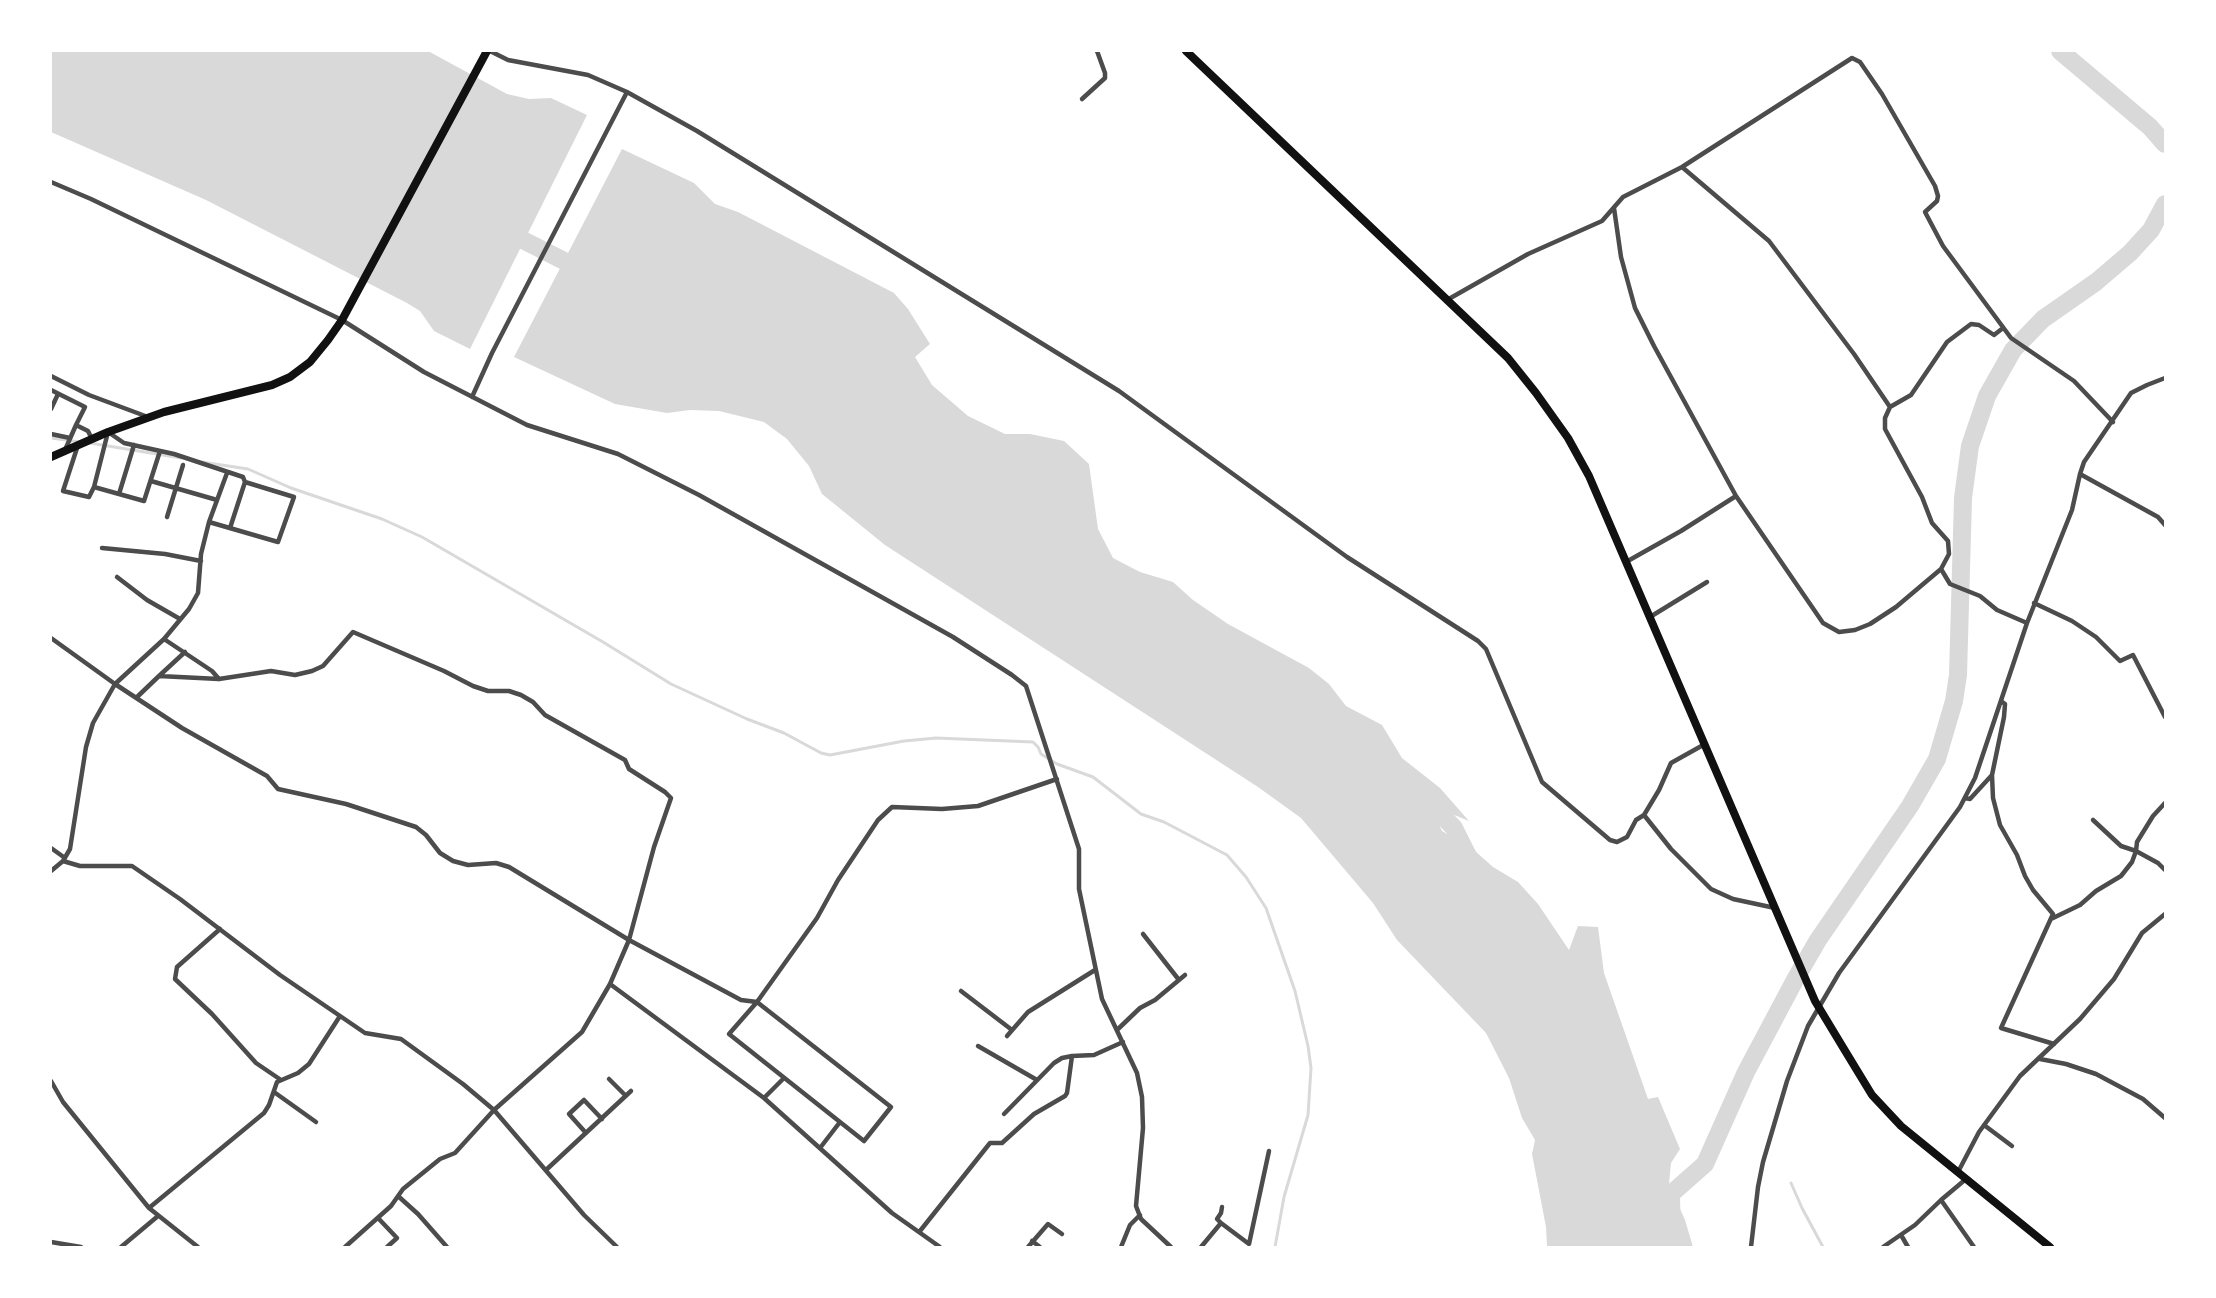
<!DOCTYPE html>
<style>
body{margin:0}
#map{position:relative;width:2216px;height:1298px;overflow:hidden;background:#fff;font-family:Merriweather,serif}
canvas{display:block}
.frame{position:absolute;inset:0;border:52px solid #fff;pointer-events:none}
</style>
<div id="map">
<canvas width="2216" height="1298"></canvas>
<div class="frame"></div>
</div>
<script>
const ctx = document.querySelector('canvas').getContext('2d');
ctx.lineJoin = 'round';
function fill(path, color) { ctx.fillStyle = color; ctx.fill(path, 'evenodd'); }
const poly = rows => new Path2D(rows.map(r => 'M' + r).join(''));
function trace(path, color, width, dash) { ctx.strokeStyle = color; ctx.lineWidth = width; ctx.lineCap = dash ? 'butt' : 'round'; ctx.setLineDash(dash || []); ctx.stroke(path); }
fill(poly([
 [51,51,428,51,507,94,529,99,551,98,587,115,470,349,434,331,420,311,407,303,206,200,51,132],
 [622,149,694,183,715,204,738,212,894,293,908,309,930,344,915,357,932,385,968,416,1005,434,1030,434,1064,441,1089,464,1098,529,1113,558,1140,572,1173,582,1193,600,1228,624,1309,668,1329,684,1346,706,1382,725,1402,758,1440,788,1469,821,1430,805,1442,831,1475,851,1493,867,1518,882,1538,904,1569,950,1578,926,1598,927,1604,973,1648,1099,1658,1097,1680,1149,1671,1163,1669,1184,1685,1220,1693,1247,1547,1247,1546,1227,1532,1154,1535,1140,1522,1118,1509,1078,1486,1033,1397,940,1373,903,1301,818,1258,787,885,545,822,494,809,466,787,439,764,422,719,411,690,410,667,413,615,404,514,357]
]), '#d9d9d9');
trace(poly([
 [51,438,80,442],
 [90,443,181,458],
 [202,462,248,469,291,488,382,519,422,537,603,642,671,684,747,719,784,733,821,753,830,755,904,741,936,738,1033,742,1038,747,1041,754,1057,764,1093,777,1141,814,1164,822,1227,855,1246,877,1266,908,1295,991,1308,1046,1311,1068,1308,1115,1284,1197,1275,1247],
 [1791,1183,1802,1208,1823,1247]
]), '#d9d9d9', 3);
trace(poly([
 [2060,51,2150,127,2165,144],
 [505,231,584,271],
 [1418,790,1454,828,1472,864],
 [1672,1247,1671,1194,1705,1164,1746,1072,1796,978,1818,940,1910,806,1937,759,1954,701,1958,675,1963,498,1967,468,1970,446,1987,396,2013,350,2043,319,2096,282,2130,253,2151,230,2165,204]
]), '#d9d9d9', 18);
trace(poly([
 [490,51,508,60,588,75,627,92,697,131,1119,391,1347,557,1478,641,1486,649,1542,782,1610,840,1617,842,1627,837,1636,820,1644,815],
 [1082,99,1105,78,1105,73,1097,51],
 [1682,167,1769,241,1854,354,1890,407,1885,418,1885,429,1922,497,1932,523,1948,541,1949,554,1941,569,1950,584,1980,596,1997,610,2027,623],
 [51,182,91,199,342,320,424,372,527,425,618,454,699,495,953,637,1012,675,1026,686,1079,849,1079,889,1102,999,1137,1073,1142,1097,1143,1128,1136,1206,1141,1219,1171,1247],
 [1614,208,1621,257,1635,308,1654,346,1736,496,1823,623,1839,632,1855,630,1870,624,1896,607,1941,569],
 [1447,300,1528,254,1602,221,1623,197,1682,167,1852,58,1860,62,1882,94,1935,186,1938,196,1937,201,1925,212,1943,246,2011,338,2074,381,2113,422],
 [51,376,89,395,148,417],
 [51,390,85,407,76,425,88,431,92,439],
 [472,397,492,353,627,92],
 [1890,407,1911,395,1947,342,1971,324,1979,325,1994,335,2003,328],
 [51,409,58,394],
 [51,434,70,438],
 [78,445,63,491,89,497,94,487,144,501,160,451],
 [65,450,76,425],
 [2080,474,2158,517,2165,525],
 [151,481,217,500],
 [94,487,108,432,124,443,174,454,243,477,245,482,294,497,278,542,209,522],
 [119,494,134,445],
 [167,517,183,465],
 [230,528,245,482],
 [102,548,165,554,201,561],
 [1626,562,1681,531,1736,496],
 [117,577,147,600,180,619],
 [2034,603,2072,621,2096,637,2120,661,2133,655,2165,717],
 [1650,617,1707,582],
 [51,638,115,684,182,728,267,776,278,789,346,804,416,827,426,835,440,853,453,861,468,865,496,863,509,867,629,940,741,1000,757,1002,817,918,838,880,878,820,892,807,942,809,978,806,1057,779],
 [164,639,212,671,219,679],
 [159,676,185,652],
 [136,698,159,676,219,679,271,671,295,675,312,671,323,666,353,632,444,671,473,686,488,691,509,691,521,695,533,702,545,715,625,760,629,769,665,792,671,798,654,847,629,940,610,984,582,1032,494,1110,455,1153,440,1159,403,1189,391,1206,345,1247],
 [2001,701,2005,704,2004,717,1992,775,1993,798,2000,825,2017,855,2025,876,2033,890,2053,914,2001,1028,2054,1044],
 [1705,744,1671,763,1659,790,1644,815,1671,849,1711,889,1733,899,1775,908],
 [1965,798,1970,799,1992,775],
 [2165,803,2153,816,2137,842,2136,851,2158,863,2165,870],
 [51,848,65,858],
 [63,861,80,866,132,866,180,899,280,975,365,1033,401,1039,463,1084,494,1110,584,1215,617,1247],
 [51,871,63,861,70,849,86,747,93,723,115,684,164,639,189,609,198,593,201,554,209,522,227,473],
 [2051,919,2080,905,2096,891,2121,876,2132,862,2136,851,2121,846,2093,820],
 [220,929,177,967,175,979,212,1014,256,1063,281,1080],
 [1143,934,1179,980],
 [610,984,764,1098,892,1213,940,1247],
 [961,991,1012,1030],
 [1117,1030,1140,1008,1155,1000,1185,975],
 [1007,1036,1028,1012,1095,970],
 [978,1046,1037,1080],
 [2040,1059,2066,1064,2096,1074,2143,1099,2165,1118],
 [609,1079,626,1096],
 [51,1081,63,1102,149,1208,198,1247],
 [274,1092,316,1122],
 [764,1098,784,1078],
 [1004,1114,1054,1063,1062,1058,1072,1056],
 [1984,1125,2012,1146],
 [586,1133,569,1114,584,1100,602,1119],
 [820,1148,840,1122,864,1141,891,1107,757,1002,729,1034,840,1122],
 [546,1170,631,1091],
 [1958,1172,1979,1132,2020,1076,2080,1019,2114,979,2142,933,2165,914],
 [1966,1179,1941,1200,1974,1247],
 [398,1196,418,1214,447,1247],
 [149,1208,264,1113,269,1105,277,1082,298,1073,309,1064,340,1016],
 [378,1218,397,1238,387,1247],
 [1221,1223,1217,1219,1221,1213,1222,1207],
 [920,1231,990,1143,1002,1143,1034,1114,1065,1096,1067,1093,1072,1056,1094,1055,1123,1042],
 [1901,1235,1908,1247],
 [1032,1241,1040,1247],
 [51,1242,81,1247],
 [121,1247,158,1216],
 [1028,1247,1048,1224,1062,1234],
 [1121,1247,1130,1225,1140,1215],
 [1201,1247,1221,1223,1249,1244,1269,1151],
 [1751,1247,1758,1187,1763,1162,1787,1081,1808,1026,1839,973,1960,807,1975,778,2027,623,2072,510,2080,474,2084,462,2131,393,2147,385,2165,378],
 [1883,1247,1915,1225,1941,1200]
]), '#4c4c4c', 4.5);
trace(poly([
 [1186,51,1508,358,1536,393,1568,438,1589,476,1815,1001,1844,1049,1872,1095,1901,1126,2050,1247],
 [51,457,108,432,164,412,272,385,290,377,310,362,328,340,342,320,487,51]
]), '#111', 8);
</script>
